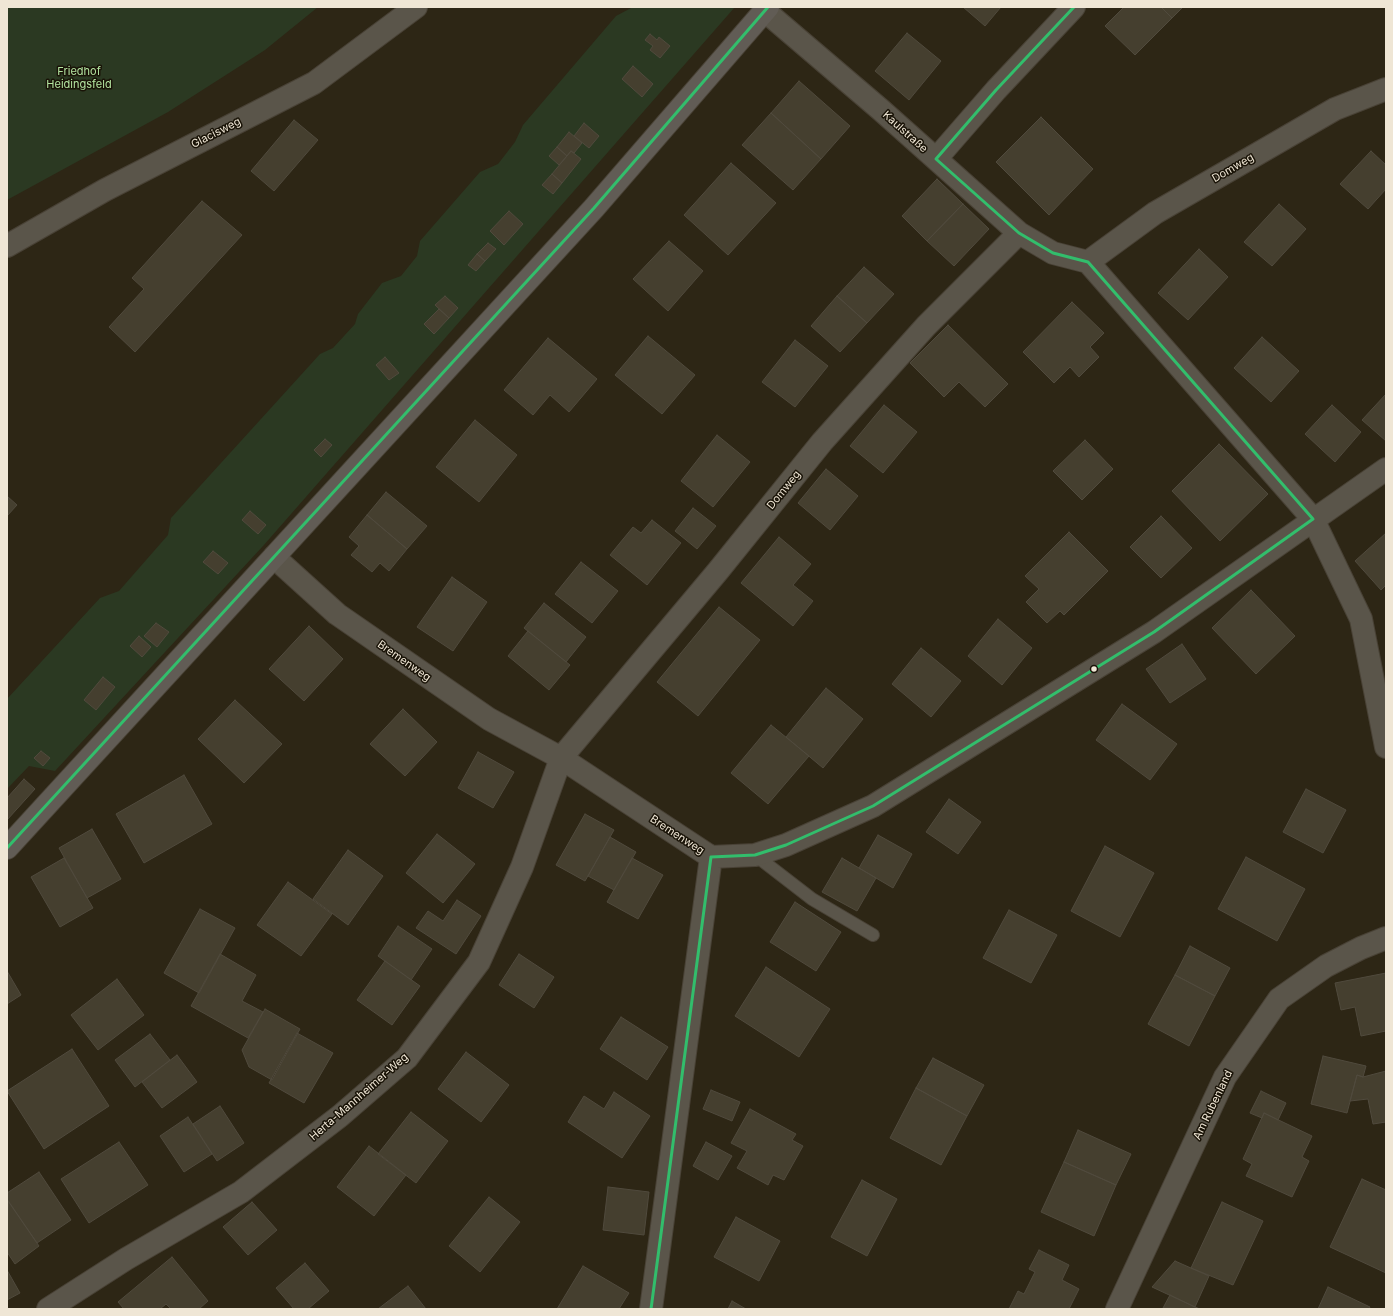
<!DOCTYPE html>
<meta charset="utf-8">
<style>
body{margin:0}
#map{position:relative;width:1393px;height:1316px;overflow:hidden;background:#2d2615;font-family:Inter,sans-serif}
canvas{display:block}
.frame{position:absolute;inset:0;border:8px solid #efe6d5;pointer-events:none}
</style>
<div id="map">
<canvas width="1393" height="1316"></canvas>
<div class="frame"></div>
</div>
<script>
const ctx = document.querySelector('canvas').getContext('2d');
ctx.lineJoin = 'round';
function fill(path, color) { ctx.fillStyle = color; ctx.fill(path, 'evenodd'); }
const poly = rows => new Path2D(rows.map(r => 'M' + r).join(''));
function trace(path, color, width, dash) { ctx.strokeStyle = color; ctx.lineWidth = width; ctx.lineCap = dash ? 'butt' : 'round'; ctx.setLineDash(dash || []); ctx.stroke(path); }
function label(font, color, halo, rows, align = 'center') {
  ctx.font = font + ' Inter,sans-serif'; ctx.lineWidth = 3; ctx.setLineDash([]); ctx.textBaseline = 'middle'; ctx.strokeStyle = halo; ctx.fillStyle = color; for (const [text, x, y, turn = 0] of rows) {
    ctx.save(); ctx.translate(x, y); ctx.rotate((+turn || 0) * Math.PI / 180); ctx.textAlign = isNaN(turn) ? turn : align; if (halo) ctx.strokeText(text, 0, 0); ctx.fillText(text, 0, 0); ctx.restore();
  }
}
fill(poly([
 [7,7,318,7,265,50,168,112,7,200],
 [633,7,735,7,263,546,55,771,29,766,7,789,7,699,100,598,119,591,168,535,171,518,320,354,333,348,355,324,358,314,382,283,401,276,417,256,420,241,480,172,498,164,515,142,523,125,616,16]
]), '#2b3922');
const building = poly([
 [963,7,1001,7,985,26,963,7],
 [1124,7,1161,7,1172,18,1135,55,1105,26,1124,7],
 [1161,7,1183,7,1172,18,1161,7],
 [907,33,941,61,909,100,875,71,907,33],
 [650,34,657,40,659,37,670,46,660,58,650,50,653,46,645,40,650,34],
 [633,66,653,84,642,97,622,79,633,66],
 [799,81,850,126,821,159,771,113,799,81],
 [771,113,821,159,793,190,742,145,771,113],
 [1041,117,1093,169,1049,215,996,162,1041,117],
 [294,120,318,140,274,191,251,171,294,120],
 [584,123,599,136,589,148,574,136,584,123],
 [569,132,582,143,574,153,571,151,567,156,557,147,569,132],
 [557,147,567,156,559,165,549,156,557,147],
 [571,151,581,159,562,183,552,174,571,151],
 [1371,151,1386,165,1386,189,1368,209,1340,184,1371,151],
 [731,163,776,203,728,255,684,215,731,163],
 [552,174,562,183,553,194,542,185,552,174],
 [937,179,963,204,927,241,902,216,937,179],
 [202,201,242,235,135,352,109,327,144,289,132,278,202,201],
 [963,204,989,229,954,266,927,241,963,204],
 [1279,204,1306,229,1272,266,1244,242,1279,204],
 [509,211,523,224,504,245,490,231,509,211],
 [669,241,703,271,668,311,633,279,669,241],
 [488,243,496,249,485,261,477,254,488,243],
 [1199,249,1228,277,1188,320,1158,293,1199,249],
 [477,254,485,261,476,271,468,265,477,254],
 [864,267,894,294,867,323,837,296,864,267],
 [445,296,458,308,449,318,435,305,445,296],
 [837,296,867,323,840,352,811,326,837,296],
 [1072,302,1104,333,1090,347,1099,357,1079,377,1070,367,1054,383,1023,352,1072,302],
 [439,309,449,318,434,334,424,324,439,309],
 [948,325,1008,384,985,407,959,382,944,397,910,363,948,325],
 [648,336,695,375,662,414,615,375,648,336],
 [1262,337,1299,371,1271,402,1234,368,1262,337],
 [548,338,597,379,569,412,550,395,533,415,504,390,548,338],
 [795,340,828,366,795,407,762,382,795,340],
 [385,357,399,373,389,380,376,365,385,357],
 [1386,394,1386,441,1362,420,1386,394],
 [884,405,917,432,883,473,850,446,884,405],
 [1332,405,1361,432,1335,462,1305,434,1332,405],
 [475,420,517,455,479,502,436,467,475,420],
 [717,435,750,462,713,507,681,481,717,435],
 [325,439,332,445,321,457,314,450,325,439],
 [1085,440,1113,469,1082,500,1053,471,1085,440],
 [1219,444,1268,494,1220,541,1172,491,1219,444],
 [826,469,858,496,830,530,798,503,826,469],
 [386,492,427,526,407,549,367,515,386,492],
 [7,496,17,505,7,516,7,496],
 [693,508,716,526,697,549,675,531,693,508],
 [250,511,266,525,258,534,242,520,250,511],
 [367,515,407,549,389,571,380,563,372,572,351,555,359,546,349,537,367,515],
 [1161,516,1192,548,1161,578,1130,547,1161,516],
 [652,520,681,543,647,585,610,555,633,527,641,533,652,520],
 [1069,532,1108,571,1064,615,1060,611,1047,623,1026,602,1039,589,1025,576,1069,532],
 [1386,533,1386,585,1381,590,1355,561,1386,533],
 [779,537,811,564,793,585,813,601,793,626,741,583,779,537],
 [213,551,228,563,218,574,203,562,213,551],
 [581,562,618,591,592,623,555,594,581,562],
 [452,577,487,602,453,651,417,627,452,577],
 [1251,590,1295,636,1256,674,1212,628,1251,590],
 [544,603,586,637,566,662,524,628,544,603],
 [719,607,760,640,698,716,657,682,719,607],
 [998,619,1032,648,1002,685,968,656,998,619],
 [156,623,169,632,157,647,144,636,156,623],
 [309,626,343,659,304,701,269,669,309,626],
 [528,631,570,665,549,690,508,656,528,631],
 [139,636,151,647,142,657,130,646,139,636],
 [1182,644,1206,679,1170,703,1146,669,1182,644],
 [921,648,961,681,931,717,892,684,921,648],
 [103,677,115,687,96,710,84,700,103,677],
 [826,688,863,719,823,768,786,737,826,688],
 [235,700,282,744,244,783,198,739,235,700],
 [1122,704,1177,744,1150,780,1096,740,1122,704],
 [403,709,437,742,405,776,370,744,403,709],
 [771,725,809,756,768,804,731,773,771,725],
 [41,751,50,758,43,766,34,758,41,751],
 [478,752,514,772,493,808,458,788,478,752],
 [184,775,212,824,144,863,116,814,184,775],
 [24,779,35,789,7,820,7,798,24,779],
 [1306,789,1346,810,1323,853,1283,832,1306,789],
 [949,799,981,822,958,854,926,832,949,799],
 [585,814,614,830,585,881,556,865,585,814],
 [92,829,121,879,87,898,59,848,92,829],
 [437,834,475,864,443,903,406,873,437,834],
 [878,835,912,854,893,888,859,868,878,835],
 [610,837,636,852,614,890,588,876,610,837],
 [1105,846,1154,873,1120,937,1071,911,1105,846],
 [348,850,383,876,348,925,313,899,348,850],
 [1246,857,1305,889,1277,941,1218,909,1246,857],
 [64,858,93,908,60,927,31,877,64,858],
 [632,858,663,875,638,919,607,902,632,858],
 [842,858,876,878,857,911,822,892,842,858],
 [288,882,332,914,301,956,257,925,288,882],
 [457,900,481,916,456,954,416,928,428,911,443,921,457,900],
 [795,902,841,932,816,971,770,942,795,902],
 [200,909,235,928,199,993,164,973,200,909],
 [1009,910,1057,935,1031,983,983,958,1009,910],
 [398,926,432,949,411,980,378,956,398,926],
 [1190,946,1230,968,1215,996,1175,975,1190,946],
 [220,954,256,975,242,1001,263,1012,248,1038,191,1006,220,954],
 [519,954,554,977,534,1008,499,985,519,954],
 [385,961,420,986,392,1025,357,1000,385,961],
 [766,967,830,1009,799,1057,735,1016,766,967],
 [7,971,21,995,7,1004,7,971],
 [1386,973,1386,1031,1361,1036,1355,1007,1341,1010,1335,983,1386,973],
 [1175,975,1215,996,1189,1046,1148,1024,1175,975],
 [117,979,144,1015,98,1050,71,1015,117,979],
 [265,1009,300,1029,272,1080,249,1067,242,1050,265,1009],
 [621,1017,668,1047,647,1080,600,1049,621,1017],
 [297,1033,333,1053,304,1103,269,1083,297,1033],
 [150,1034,170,1060,135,1087,115,1060,150,1034],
 [72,1049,109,1106,44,1149,7,1091,72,1049],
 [466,1052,509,1085,481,1122,438,1089,466,1052],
 [177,1055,197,1082,162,1108,142,1082,177,1055],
 [1323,1056,1366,1066,1363,1077,1357,1075,1347,1113,1311,1104,1323,1056],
 [933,1058,984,1085,967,1116,916,1088,933,1058],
 [1386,1071,1386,1122,1373,1124,1368,1099,1350,1101,1357,1075,1363,1077,1386,1071],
 [916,1088,967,1116,941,1165,890,1138,916,1088],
 [711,1090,740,1102,732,1121,703,1109,711,1090],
 [1261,1091,1286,1103,1278,1120,1264,1113,1262,1118,1250,1113,1261,1091],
 [614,1092,650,1116,622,1158,568,1122,584,1096,604,1109,614,1092],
 [220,1106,244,1143,217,1161,193,1124,220,1106],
 [750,1109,796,1134,792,1140,803,1146,784,1180,773,1175,768,1185,737,1168,747,1151,731,1143,750,1109],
 [411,1112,448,1141,416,1183,378,1154,411,1112],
 [1264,1113,1312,1136,1302,1157,1309,1161,1292,1197,1246,1176,1252,1164,1243,1159,1264,1113],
 [188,1117,212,1154,184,1172,160,1136,188,1117],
 [1078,1130,1131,1154,1116,1185,1064,1162,1078,1130],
 [119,1142,148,1185,89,1223,61,1179,119,1142],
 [706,1142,732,1156,718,1180,693,1166,706,1142],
 [369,1146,406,1175,374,1216,337,1187,369,1146],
 [1064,1162,1116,1185,1094,1236,1041,1212,1064,1162],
 [39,1172,71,1220,37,1243,7,1199,7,1193,39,1172],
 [1362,1179,1386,1190,1386,1273,1330,1247,1362,1179],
 [862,1180,897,1199,867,1256,831,1237,862,1180],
 [608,1187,649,1192,644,1235,603,1230,608,1187],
 [489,1197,520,1222,480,1272,449,1246,489,1197],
 [8,1201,39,1246,15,1264,7,1252,8,1201],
 [252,1202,277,1230,248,1255,223,1227,252,1202],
 [1222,1202,1263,1221,1233,1285,1191,1268,1222,1202],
 [736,1217,780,1241,759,1281,714,1257,736,1217],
 [1039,1250,1069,1265,1062,1280,1079,1289,1069,1309,1009,1309,1018,1291,1024,1294,1035,1272,1029,1269,1039,1250],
 [172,1257,208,1301,199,1309,171,1309,166,1304,160,1309,124,1309,118,1302,172,1257],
 [1175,1261,1209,1276,1195,1307,1152,1287,1175,1261],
 [305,1263,329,1291,308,1309,294,1309,276,1288,305,1263],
 [583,1266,629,1293,619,1309,557,1309,583,1266],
 [7,1270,20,1293,7,1300,7,1270],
 [408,1286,426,1309,378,1309,408,1286],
 [1328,1287,1370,1307,1369,1309,1318,1309,1328,1287],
 [1170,1295,1195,1307,1200,1309,1163,1308,1170,1295],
 [732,1301,746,1309,728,1309,732,1301]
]);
fill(building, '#453f2f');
trace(building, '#504a3d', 1);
const lane = poly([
 [755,855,812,899,873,935]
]);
const street = poly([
 [765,11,881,110,1019,233,1053,253,1088,262,1313,519,1361,619,1386,747],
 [936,159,996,90,1074,7],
 [7,246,105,190,314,83,416,7],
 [1088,262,1155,213,1240,164,1335,109,1386,89],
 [274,557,337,614,489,719,561,758,711,857,755,855,786,845,873,806,1154,632,1386,469],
 [48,1309,126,1259,241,1192,340,1116,407,1058,479,962,522,867,561,758,718,571,822,442,926,326,1019,233],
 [651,1309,711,857],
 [1117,1309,1225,1077,1279,999,1326,966,1361,948,1386,938]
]);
const secondary = poly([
 [7,848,594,208,768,7]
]);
trace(lane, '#494236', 14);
trace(street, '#494236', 24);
trace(secondary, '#494236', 24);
trace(lane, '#5a554a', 12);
trace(street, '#5a554a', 22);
trace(secondary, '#615c55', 22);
trace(poly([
 [7,848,594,208,768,7],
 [651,1309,711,857,755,855,786,845,873,806,1154,632,1313,519,1088,262,1053,253,1019,233,936,159,996,90,1074,7]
]), '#32be6c', 3);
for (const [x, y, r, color] of [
 [1094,669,3.5,"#efe6d5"]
]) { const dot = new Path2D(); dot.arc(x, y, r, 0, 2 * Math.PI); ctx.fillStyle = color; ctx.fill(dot); trace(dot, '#191307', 1.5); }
label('11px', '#b3e4a0', '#191307', [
 ["Friedhof",79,72],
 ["Heidingsfeld",79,85]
]);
label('11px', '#efe6d5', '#191307', [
 ["Kaulstraße",905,132,42],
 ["Glacisweg",216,133,-27],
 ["Domweg",1233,168,-30],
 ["Domweg",784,490,-51],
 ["Bremenweg",404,661,35],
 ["Bremenweg",677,835,33],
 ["Herta-Mannheimer-Weg",359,1097,-41],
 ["Am Rubenland",1213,1105,-64]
]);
</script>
